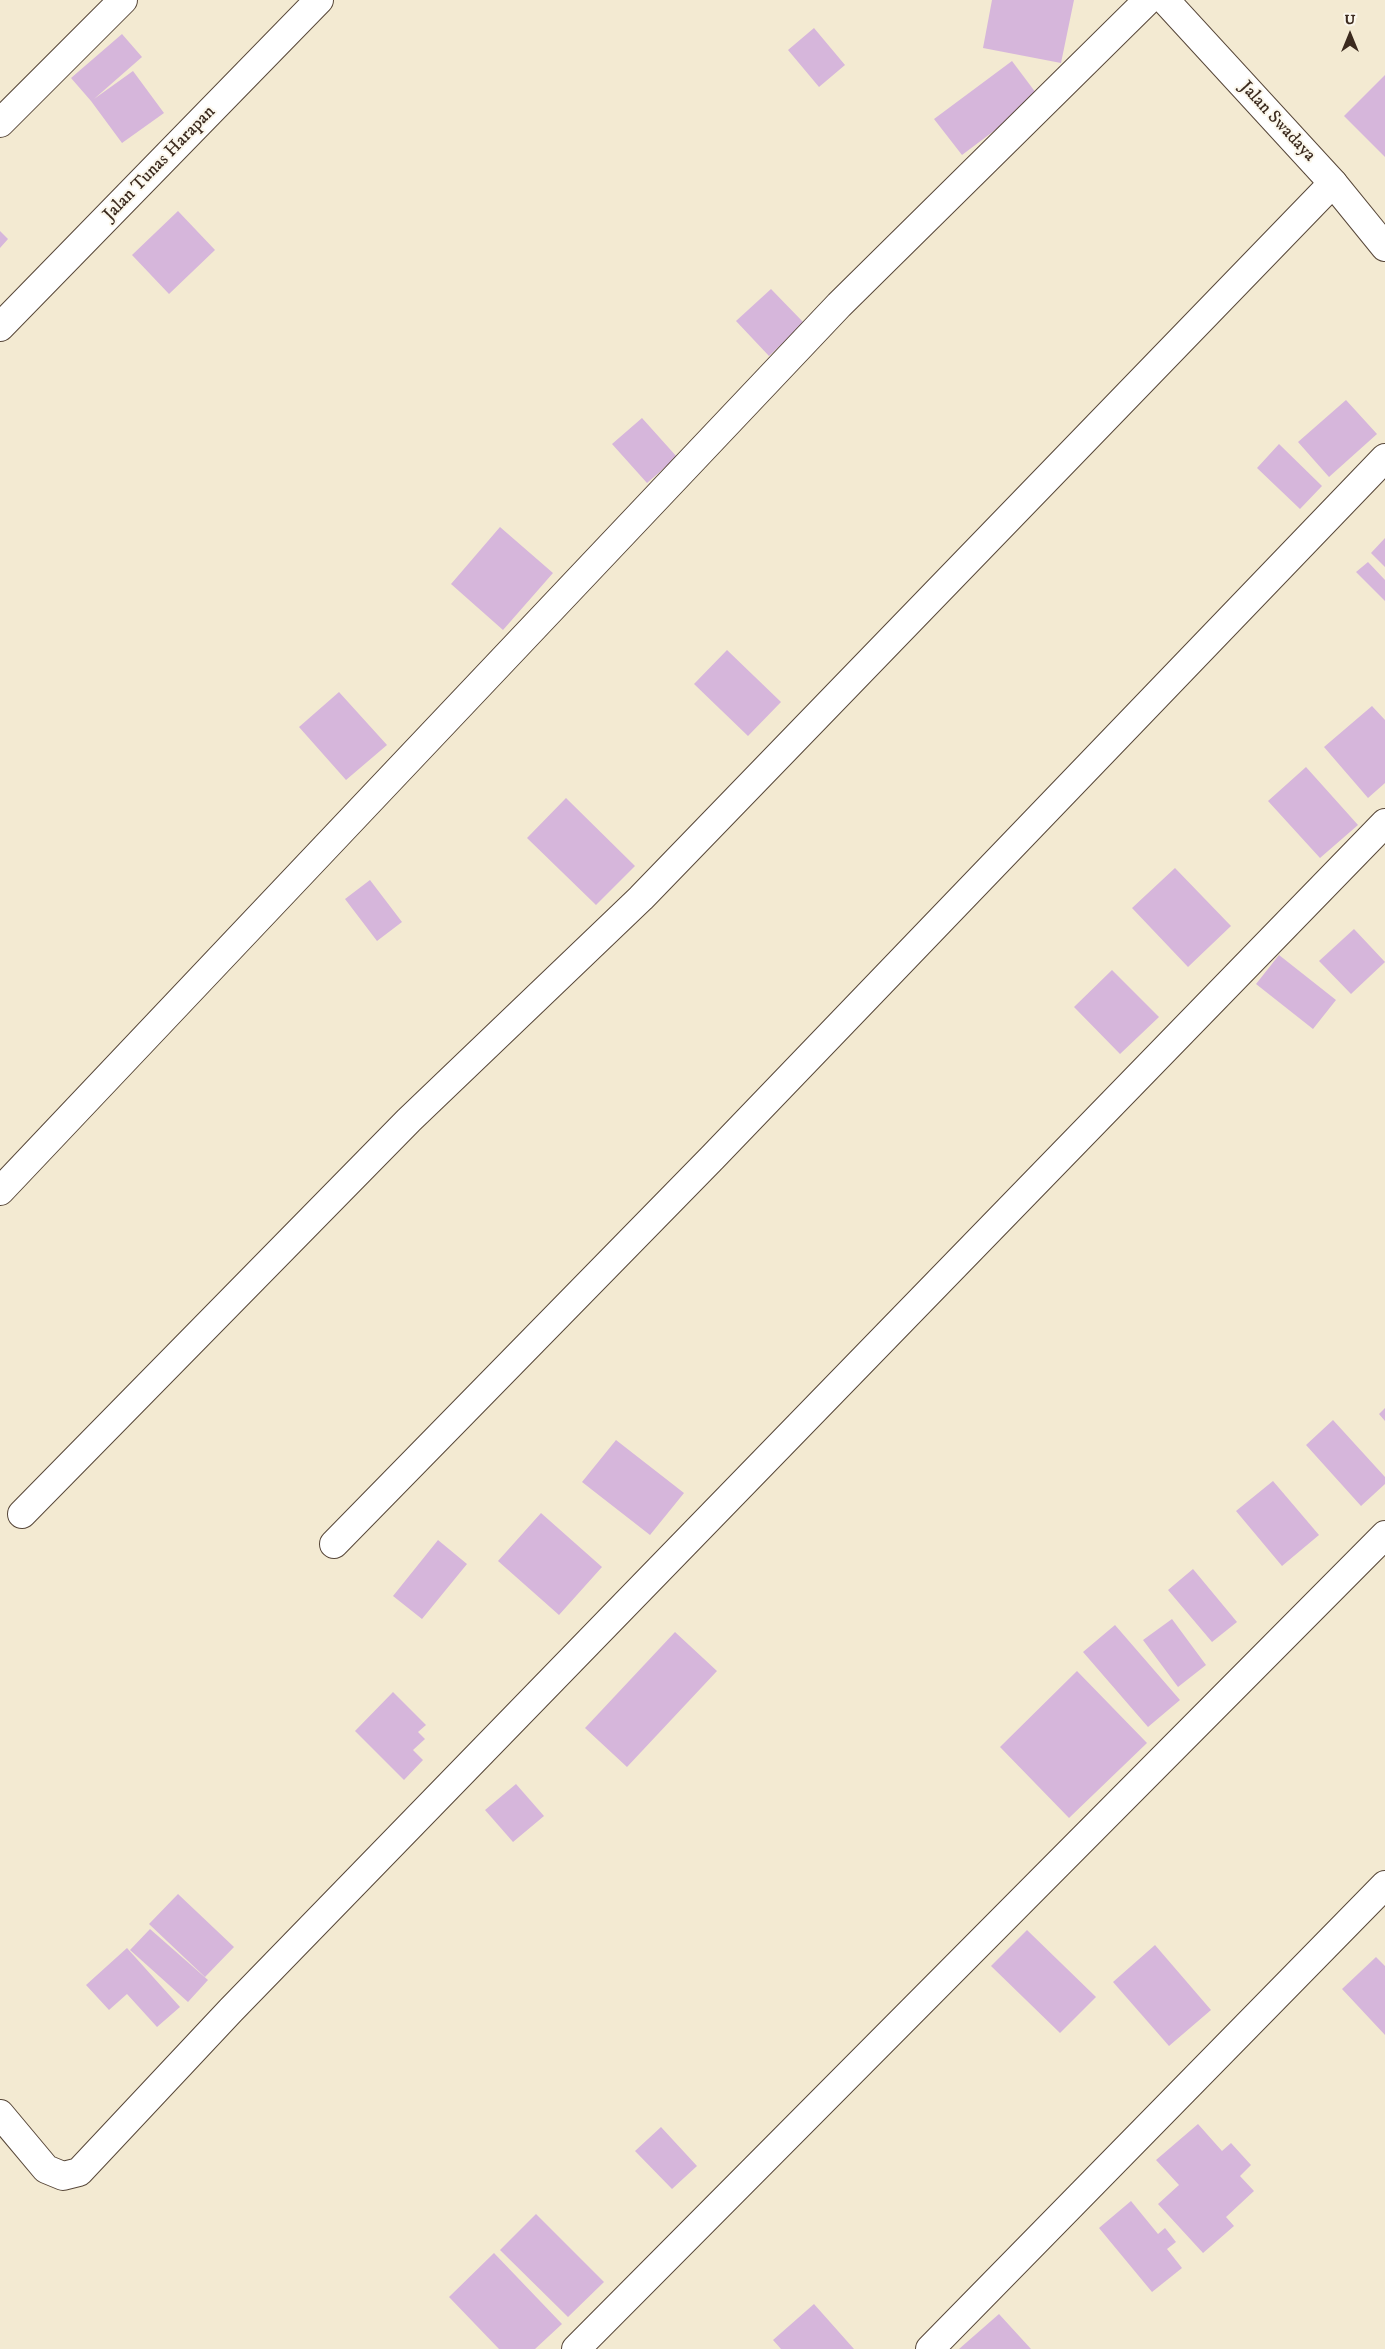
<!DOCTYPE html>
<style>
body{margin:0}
#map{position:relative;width:1385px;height:2349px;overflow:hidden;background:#f3ead2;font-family:"IM FELL DW Pica",serif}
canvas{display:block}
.north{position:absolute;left:1325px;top:10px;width:50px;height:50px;-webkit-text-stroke:4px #fbf7ec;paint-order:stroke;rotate:0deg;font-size:14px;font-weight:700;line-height:20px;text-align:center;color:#3b2a1e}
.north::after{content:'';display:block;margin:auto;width:18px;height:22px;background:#3b2a1e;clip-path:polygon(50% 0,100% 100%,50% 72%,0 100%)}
</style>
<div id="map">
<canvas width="1385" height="2349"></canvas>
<div class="north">U</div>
</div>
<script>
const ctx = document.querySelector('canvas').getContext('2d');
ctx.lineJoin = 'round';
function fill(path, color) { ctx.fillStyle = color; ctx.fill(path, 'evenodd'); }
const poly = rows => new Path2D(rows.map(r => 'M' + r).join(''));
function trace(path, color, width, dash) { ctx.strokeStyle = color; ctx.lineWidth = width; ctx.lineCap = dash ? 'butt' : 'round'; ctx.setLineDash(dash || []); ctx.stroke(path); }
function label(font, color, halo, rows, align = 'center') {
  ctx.font = font + ' "IM FELL DW Pica",serif'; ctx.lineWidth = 4; ctx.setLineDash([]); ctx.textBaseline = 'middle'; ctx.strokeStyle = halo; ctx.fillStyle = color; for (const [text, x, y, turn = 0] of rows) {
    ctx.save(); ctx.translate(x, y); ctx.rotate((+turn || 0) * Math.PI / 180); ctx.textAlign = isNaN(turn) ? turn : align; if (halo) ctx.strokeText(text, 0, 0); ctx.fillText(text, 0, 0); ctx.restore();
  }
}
fill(poly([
 [992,0,1074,0,1061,63,983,48],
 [814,28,845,65,819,87,788,50],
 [122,34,142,57,94,99,133,71,164,113,122,143,91,101,71,78],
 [1012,61,1039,97,962,155,934,119],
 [1385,75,1385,157,1344,116],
 [178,211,215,250,169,294,132,255],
 [0,231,8,239,0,248],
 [771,289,804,323,769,356,736,321],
 [1346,400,1377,434,1329,477,1298,442],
 [642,418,677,457,647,483,612,444],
 [1279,444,1322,486,1300,509,1257,468],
 [500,527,553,573,503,630,451,584],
 [1385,538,1385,567,1371,553],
 [1368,562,1385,580,1385,601,1356,572],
 [727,650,781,702,748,736,694,684],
 [339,692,387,745,346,780,299,727],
 [1372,706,1385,720,1385,783,1368,798,1324,747],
 [1306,767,1358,825,1320,858,1268,801],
 [566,798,635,866,596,905,527,838],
 [1175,868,1231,926,1188,967,1132,908],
 [370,880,402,922,377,941,345,899],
 [1354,929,1385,962,1351,994,1319,961],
 [1279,955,1336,1000,1313,1029,1256,984],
 [1112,970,1159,1017,1120,1054,1074,1007],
 [1385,1408,1385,1421,1379,1414],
 [1333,1420,1385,1477,1385,1484,1361,1506,1306,1445],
 [616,1440,684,1493,650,1535,582,1482],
 [1273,1481,1319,1535,1282,1566,1236,1511],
 [541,1513,602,1567,559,1615,498,1561],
 [438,1540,467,1564,422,1619,393,1596],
 [1193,1569,1237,1622,1212,1642,1168,1590],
 [1172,1619,1206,1665,1178,1687,1143,1640],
 [1115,1625,1180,1700,1148,1727,1083,1652],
 [675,1632,717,1671,627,1767,585,1728],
 [1077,1671,1147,1743,1069,1818,1000,1747],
 [393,1692,426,1725,418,1732,425,1739,413,1750,423,1760,404,1780,355,1731],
 [516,1784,544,1816,513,1842,485,1810],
 [178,1894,234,1947,205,1977,149,1924],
 [150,1929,208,1980,188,2002,130,1950],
 [1027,1930,1096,1997,1060,2033,991,1966],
 [1155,1945,1211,2010,1169,2046,1113,1982],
 [127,1948,180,2007,157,2027,127,1994,109,2010,86,1985],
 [1376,1957,1385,1966,1385,2035,1342,1989],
 [1198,2124,1222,2151,1231,2143,1251,2165,1240,2176,1254,2191,1226,2217,1234,2226,1203,2253,1158,2204,1179,2185,1156,2160],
 [661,2127,697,2166,672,2189,635,2151],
 [1131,2201,1158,2234,1165,2228,1176,2242,1167,2249,1182,2268,1152,2292,1099,2228],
 [536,2214,604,2282,568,2317,500,2250],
 [494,2253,562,2324,535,2349,499,2349,449,2297],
 [814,2304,854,2349,781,2349,773,2340],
 [999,2314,1031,2349,959,2349]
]), '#d6b6db');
const minor = poly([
 [0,123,123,0],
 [0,327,319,0],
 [0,1191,839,305,1148,0],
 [22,1514,409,1120,641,898,1333,183],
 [334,1544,712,1158,1385,458],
 [0,2114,46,2169,63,2176,79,2172,231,2010,1385,823],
 [576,2349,1385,1535],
 [930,2349,1385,1885]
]);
const tertiary = poly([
 [1165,0,1333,183,1385,247]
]);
trace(minor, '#574739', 30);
trace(tertiary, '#574739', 30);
trace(minor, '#fff', 28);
trace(tertiary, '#fff', 28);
label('18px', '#3b2a1e', '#fbf7ec', [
 ["Jalan Swadaya",1277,122,47],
 ["Jalan Tunas Harapan",160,164,-46]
]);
</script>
